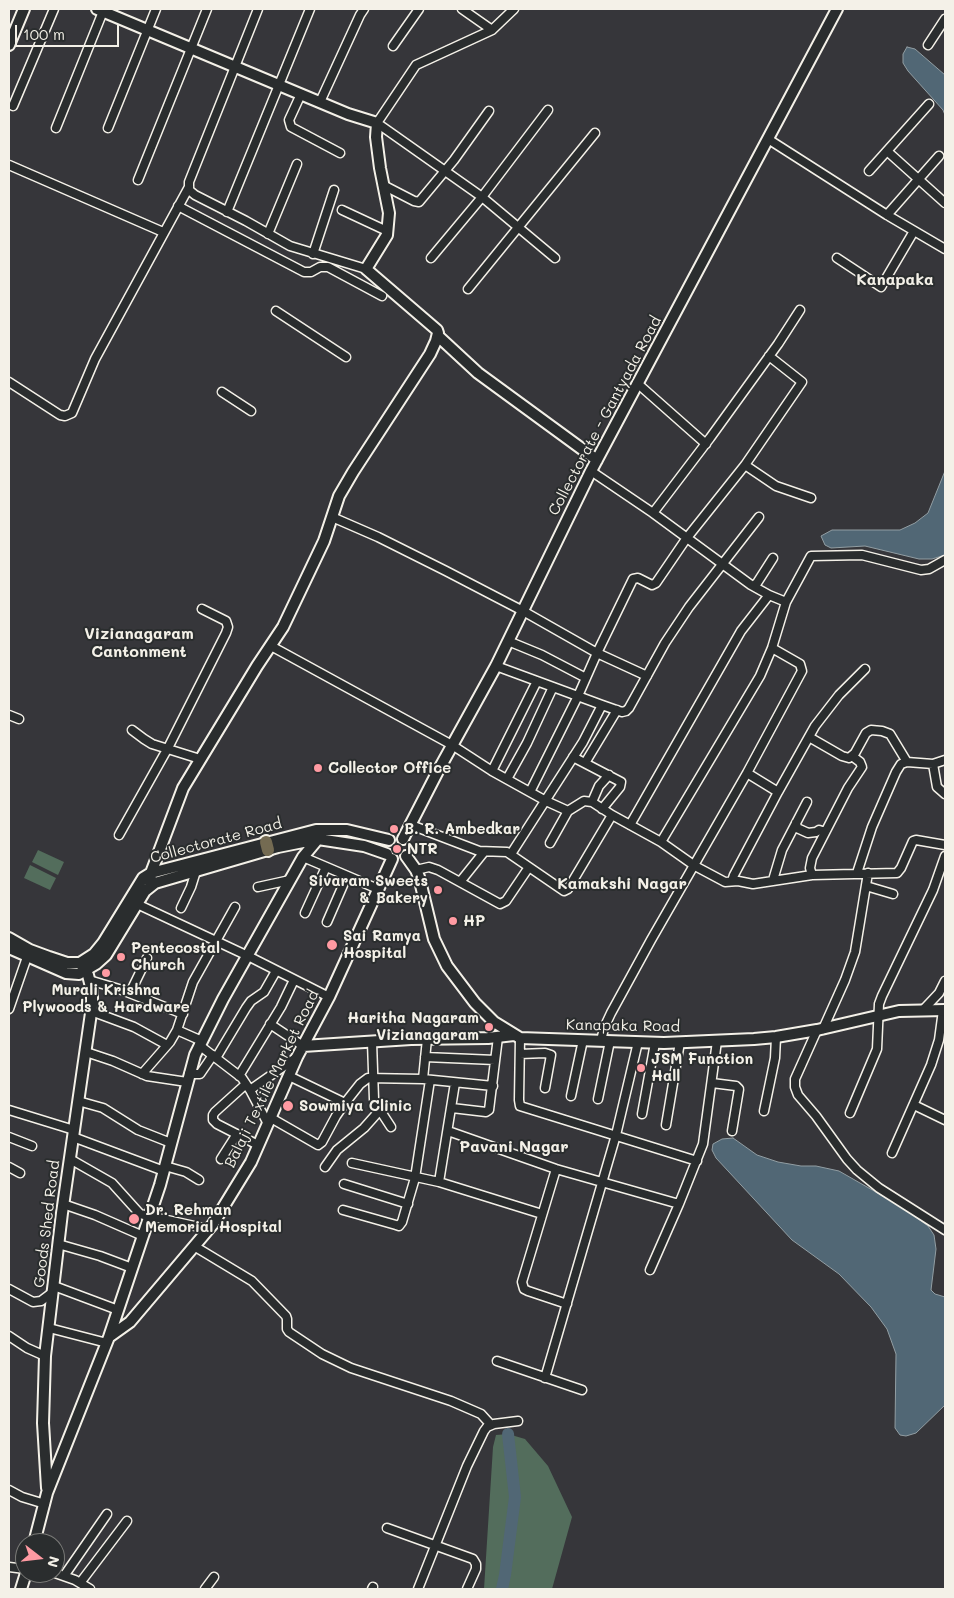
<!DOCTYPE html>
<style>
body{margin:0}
#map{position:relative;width:954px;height:1598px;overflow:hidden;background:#36363a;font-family:Mali,sans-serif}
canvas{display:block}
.frame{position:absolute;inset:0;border:10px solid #f4f1e8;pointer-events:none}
.north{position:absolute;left:15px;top:1533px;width:50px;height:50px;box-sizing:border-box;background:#2a2d2e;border:1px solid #7b7b78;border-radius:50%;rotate:106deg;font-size:14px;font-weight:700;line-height:20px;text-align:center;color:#f4f1e8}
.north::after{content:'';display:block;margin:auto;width:18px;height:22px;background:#ff9aa2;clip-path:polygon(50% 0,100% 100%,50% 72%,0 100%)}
.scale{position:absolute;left:15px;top:25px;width:104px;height:22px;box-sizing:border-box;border:2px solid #f4f1e8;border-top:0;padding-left:6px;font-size:15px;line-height:18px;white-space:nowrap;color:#f4f1e8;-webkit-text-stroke:4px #2a2d2e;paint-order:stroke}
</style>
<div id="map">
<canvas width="954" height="1598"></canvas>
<div class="frame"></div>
<div class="north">N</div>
<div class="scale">100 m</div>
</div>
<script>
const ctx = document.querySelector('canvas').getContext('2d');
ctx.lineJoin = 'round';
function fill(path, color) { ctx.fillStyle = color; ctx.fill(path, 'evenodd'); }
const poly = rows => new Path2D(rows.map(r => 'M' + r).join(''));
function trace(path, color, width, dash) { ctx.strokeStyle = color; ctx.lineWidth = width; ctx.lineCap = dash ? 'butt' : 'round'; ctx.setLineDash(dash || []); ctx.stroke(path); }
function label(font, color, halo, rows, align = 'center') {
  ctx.font = font + ' Mali,sans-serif'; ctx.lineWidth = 4; ctx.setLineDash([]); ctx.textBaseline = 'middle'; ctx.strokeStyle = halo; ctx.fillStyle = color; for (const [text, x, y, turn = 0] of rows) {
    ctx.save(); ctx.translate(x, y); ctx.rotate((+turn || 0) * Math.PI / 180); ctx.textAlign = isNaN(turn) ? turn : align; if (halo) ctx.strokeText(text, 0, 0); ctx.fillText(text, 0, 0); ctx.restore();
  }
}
fill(poly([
 [38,850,64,862,58,875,32,862],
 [30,865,56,878,50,890,24,878],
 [508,1434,525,1439,548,1466,572,1517,552,1589,484,1589,493,1447,496,1435]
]), '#536d5c');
const water = poly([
 [907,47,915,49,945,75,945,115,943,110,908,71,903,63,903,54,907,47],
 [945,471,945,555,932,559,919,559,865,546,831,548,825,545,821,536,832,530,900,530,915,523,928,513,945,471],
 [733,1138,757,1155,778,1162,801,1166,816,1166,839,1171,902,1207,928,1226,934,1235,936,1249,931,1290,935,1294,945,1297,945,1405,916,1433,906,1436,900,1435,895,1428,896,1354,887,1329,871,1307,839,1274,792,1240,716,1158,712,1150,713,1144,722,1139,733,1138]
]);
fill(water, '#516775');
trace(water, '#929ea3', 1);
trace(poly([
 [502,1589,505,1575,515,1497,508,1434]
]), '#516775', 12);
const minor = poly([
 [258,9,189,182,189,190,195,195,246,221,290,246,366,269],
 [462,9,492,30],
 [514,9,492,30,416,65,377,123,482,197,555,258],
 [928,45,945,19],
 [393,46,419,9],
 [301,94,289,120,291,127,340,153],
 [320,102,360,15,364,9],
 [13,106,54,9],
 [56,128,104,9],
 [108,128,156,9],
 [768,139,887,215,945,249],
 [887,151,945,203],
 [9,165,163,232],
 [869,171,929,104],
 [138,180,207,9],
 [383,185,414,201,419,202,454,160,489,111],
 [178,206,304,272,311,272,320,267,328,267,382,296],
 [342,210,387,231],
 [227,212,310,9],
 [887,215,939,156],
 [268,234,297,164],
 [313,254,334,190],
 [431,258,482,197,548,110],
 [837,258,881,287,914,231],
 [468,289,595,133],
 [276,311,346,357],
 [9,382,60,415,65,416,72,413,95,359,189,187],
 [637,383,706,444],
 [222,392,251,411],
 [745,465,776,486,811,498],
 [591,471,653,513,751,585,769,595,786,602],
 [653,513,710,438,778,344,800,310],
 [332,517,378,537,446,571,523,611,597,653,647,676],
 [753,586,757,583,773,558],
 [508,641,542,655,586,678],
 [271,646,452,745,492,771,546,801,568,811,584,801,592,802,612,815,661,842,695,866,725,882,738,881,753,884,812,875,897,873,901,868,913,841,916,840,945,845],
 [496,666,602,705,622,712,626,711,629,708,665,643,689,607,759,517],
 [9,715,19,719],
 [132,730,144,739,152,744,200,759],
 [809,737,842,756,849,758,855,753,866,733,871,730,882,731,890,734,907,762],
 [573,757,621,782,620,787,602,809],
 [585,763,617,710],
 [933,764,937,787,945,794],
 [492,771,537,681],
 [747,773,778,792],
 [507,779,527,743,553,687],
 [530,792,578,696,597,653,633,579,638,578,652,585,656,583,686,539,745,465,802,382,769,356],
 [592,802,599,786,609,775],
 [796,823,797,828,808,833,816,832,819,830,825,832],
 [411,825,479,851,507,852,564,891,568,889,612,815],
 [630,825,741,631,769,595],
 [119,835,169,746,226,633,228,627,226,621,202,609],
 [661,842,760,676,772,648,786,602,811,556,862,555,921,570,929,569,945,560],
 [550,843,568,811],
 [511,854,583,742,602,705],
 [303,857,378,889],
 [416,870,429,867,438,870,500,904,506,901,529,867],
 [857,873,872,827,896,772,901,764,907,762,933,764,945,760],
 [812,875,810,868,812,858,848,788,862,767,860,762,852,756],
 [773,880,782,850,807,802],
 [732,881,734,875,778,792,815,726,839,695,865,669],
 [460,882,484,852],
 [866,886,893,894],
 [258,887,290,880],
 [137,904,248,956,329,997],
 [181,908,191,887,196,871],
 [305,913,326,867],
 [327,922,347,876],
 [89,980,119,989,183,1014],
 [130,993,147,958],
 [9,1009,27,957],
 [923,1010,939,993,945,981],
 [91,1011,134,1027,167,1045],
 [270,1024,303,1046],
 [823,1029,845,980,855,952,868,873],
 [177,1030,202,1041],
 [817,1030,795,1079,795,1087,798,1095,816,1116,847,1159,857,1170,879,1188,945,1230],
 [520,1038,519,1100,520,1106,697,1161],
 [601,1041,604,1028,611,1013,651,940,747,773,802,671,800,664,772,648],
 [372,1042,374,1099,376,1104,391,1127],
 [199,1045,242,1078,250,1090,268,1124],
 [86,1052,113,1061,147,1076,187,1082],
 [520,1054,545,1053,551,1055,545,1088],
 [425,1057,495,1060],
 [216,1058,246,1008,251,1001,264,992,276,971],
 [142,1074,170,1042,177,1030,193,982,235,907],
 [189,1074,200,1074,213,1055],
 [239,1076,281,1007,294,980],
 [289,1076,345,1103],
 [423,1079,427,1039],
 [712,1083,736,1086,739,1089,732,1131],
 [246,1084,215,1112,213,1115,213,1120,217,1124,258,1145],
 [250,1090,297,1057],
 [571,1096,583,1040],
 [598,1099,610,1041],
 [78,1101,103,1108,138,1130,171,1143],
 [914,1105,945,1120],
 [452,1108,486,1112,489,1110,498,1037],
 [9,1110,74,1130],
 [764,1111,775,1058,776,1037],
 [850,1113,877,1049,879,1004,882,996,933,890,945,856],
 [642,1114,655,1043],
 [271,1118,318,1145,322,1142,336,1116,345,1103,360,1084,368,1078,423,1079,493,1086],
 [666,1125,680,1042],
 [448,1131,556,1169,679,1204],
 [9,1137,32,1146],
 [73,1137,164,1171],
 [892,1153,931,1065,939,1040,943,1010],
 [70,1159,112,1183,140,1214,208,1229],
 [221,1159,237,1134],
 [352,1163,439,1182,542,1214],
 [165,1166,186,1172,199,1180],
 [9,1167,20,1173],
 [325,1167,337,1150,364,1128,380,1110],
 [556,1169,522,1282,524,1289,528,1291,567,1304],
 [439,1182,455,1083],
 [344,1184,408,1204],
 [63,1204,95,1215,143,1236],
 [343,1210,396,1225,399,1226,402,1222,415,1178,430,1080],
 [58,1244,100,1256,132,1268],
 [194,1246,252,1281,286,1316,287,1319,287,1329,289,1332,322,1354,351,1368,451,1401,481,1414,491,1425],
 [650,1270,679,1204,703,1144,717,1041],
 [54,1286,118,1310],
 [9,1289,33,1302,41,1301,53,1292],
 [49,1328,107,1343],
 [9,1336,27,1348,45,1356],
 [497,1361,582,1390],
 [545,1378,616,1135,638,1042],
 [9,1490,22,1497,45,1504],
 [387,1528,473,1559,476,1564,476,1569,467,1589],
 [9,1567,25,1569],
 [55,1573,75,1580,90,1589],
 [64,1576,107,1514],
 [80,1583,127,1521],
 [205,1589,214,1577],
 [372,1589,373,1587],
 [418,1589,467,1466,484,1431,487,1427,494,1424,518,1421]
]);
const tertiary = poly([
 [97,9,348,114,377,123,376,137,380,168,389,213,387,235,366,269,437,330,438,333,436,341,430,354,353,472,339,496,324,541,283,627,257,666,183,788,151,873,150,887],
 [9,45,24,9],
 [438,336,478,373,597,460],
 [403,839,438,771,496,666,591,471,837,9],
 [406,856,416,870,419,877,434,939,447,966,475,1003,494,1022,520,1038,664,1043,754,1039,776,1037,817,1030,899,1011,945,1010],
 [9,938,30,950,49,957,67,963,80,963,94,954,103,943,143,878,151,873,316,830,347,830,389,840],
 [9,948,66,973,79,974,96,964,106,955,145,891,155,883,278,847,318,839,364,846,387,854],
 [303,1046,411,1039,488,1038,514,1035],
 [109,1337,130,1322,213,1224,251,1162,297,1057,329,997,392,859],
 [47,1488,43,1423,45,1356,62,1213,92,1006,92,991,88,975,80,963],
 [34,1543,47,1493,109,1337,160,1185,195,1055,223,999,303,857,318,839],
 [21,1589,26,1573]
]);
const primary = poly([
 [266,842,268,850]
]);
trace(minor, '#f4f1e8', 11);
trace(tertiary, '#f4f1e8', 14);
trace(primary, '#f4f1e8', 16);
trace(minor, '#2a2d2e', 8);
trace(tertiary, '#2a2d2e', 10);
trace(primary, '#746b52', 12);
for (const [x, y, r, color] of [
 [318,768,5,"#ff9aa2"],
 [394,829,5,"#ff9aa2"],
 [397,849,5,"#ff9aa2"],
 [438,890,5,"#ff9aa2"],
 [453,921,5,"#ff9aa2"],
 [332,945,6,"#ff9aa2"],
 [121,957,5,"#ff9aa2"],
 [106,973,5,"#ff9aa2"],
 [489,1027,5,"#ff9aa2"],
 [641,1068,5,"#ff9aa2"],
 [288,1106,6,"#ff9aa2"],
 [134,1219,6,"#ff9aa2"]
]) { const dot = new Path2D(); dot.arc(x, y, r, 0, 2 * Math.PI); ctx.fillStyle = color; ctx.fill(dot); trace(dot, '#2a2d2e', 2); }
label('15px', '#f4f1e8', '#2a2d2e', [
 ["Collectorate - Gantyada Road",605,416,-62],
 ["Collectorate Road",216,841,-15],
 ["Kanapaka Road",623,1026,1],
 ["Balaji Textile Market Road",272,1079,-64],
 ["Goods Shed Road",47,1224,-83]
]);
label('bold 15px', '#f4f1e8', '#2a2d2e', [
 ["Collector Office",328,768],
 ["B. R. Ambedkar",404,829],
 ["NTR",407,849],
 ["Sivaram Sweets",428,881,"right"],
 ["& Bakery",428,898,"right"],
 ["HP",463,921],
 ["Sai Ramya",343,936],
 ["Hospital",343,953],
 ["Pentecostal",131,948],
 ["Church",131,965],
 ["Murali Krishna",106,990,"center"],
 ["Plywoods & Hardware",106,1007,"center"],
 ["Haritha Nagaram",479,1018,"right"],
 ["Vizianagaram",479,1035,"right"],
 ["JSM Function",651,1059],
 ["Hall",651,1076],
 ["Sowmiya Clinic",299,1106],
 ["Dr. Rehman",145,1210],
 ["Memorial Hospital",145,1227]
], 'left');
label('bold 16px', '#f4f1e8', '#2a2d2e', [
 ["Kanapaka",895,280],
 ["Vizianagaram",139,634],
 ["Cantonment",139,652],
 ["Kamakshi Nagar",622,884],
 ["Pavani Nagar",514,1147]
]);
</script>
